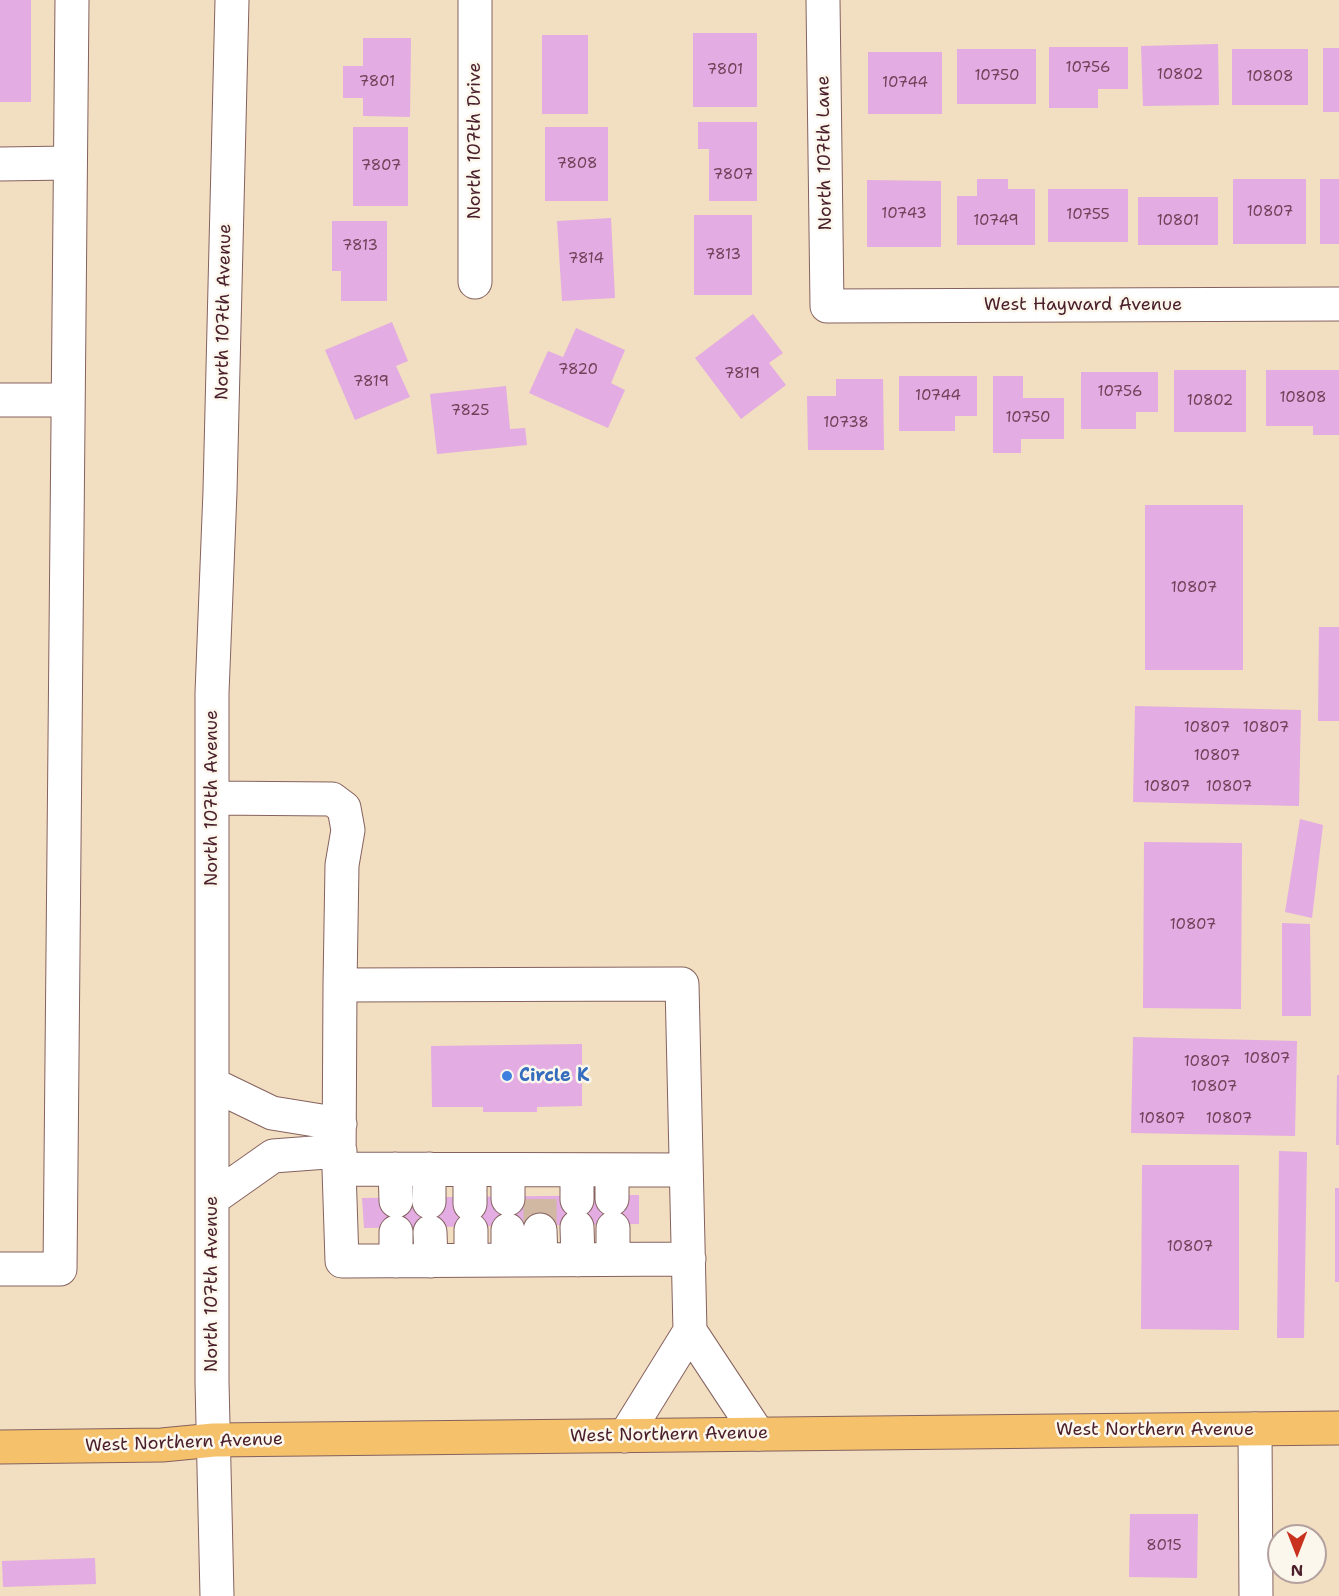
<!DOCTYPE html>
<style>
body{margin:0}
#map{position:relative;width:1339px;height:1596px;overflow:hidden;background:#f2dec0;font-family:"Shantell Sans",sans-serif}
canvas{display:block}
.north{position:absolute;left:1267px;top:1524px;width:60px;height:60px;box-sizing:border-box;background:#fbf7ec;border:2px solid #b4a19f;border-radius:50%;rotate:180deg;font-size:16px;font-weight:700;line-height:24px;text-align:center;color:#4a1f2b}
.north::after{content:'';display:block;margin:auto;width:21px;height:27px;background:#c8321e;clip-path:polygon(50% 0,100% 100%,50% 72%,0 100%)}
</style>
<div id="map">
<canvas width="1339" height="1596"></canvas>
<div class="north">N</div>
</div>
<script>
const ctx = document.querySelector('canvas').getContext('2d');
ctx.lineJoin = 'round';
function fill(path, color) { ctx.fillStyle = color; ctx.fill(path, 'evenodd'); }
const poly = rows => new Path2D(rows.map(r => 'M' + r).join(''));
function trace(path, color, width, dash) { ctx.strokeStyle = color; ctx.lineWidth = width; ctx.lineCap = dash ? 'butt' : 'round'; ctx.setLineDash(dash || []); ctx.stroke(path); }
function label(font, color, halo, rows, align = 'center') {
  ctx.font = font + ' "Shantell Sans",sans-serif'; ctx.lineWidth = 5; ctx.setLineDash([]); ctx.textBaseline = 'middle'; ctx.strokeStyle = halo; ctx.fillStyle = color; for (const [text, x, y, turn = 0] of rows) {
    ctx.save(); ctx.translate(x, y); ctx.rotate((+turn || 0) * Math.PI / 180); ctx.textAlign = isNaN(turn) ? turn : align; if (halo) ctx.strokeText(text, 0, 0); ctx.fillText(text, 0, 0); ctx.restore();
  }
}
fill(poly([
 [0,0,31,0,31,102,0,102],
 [693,33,757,33,757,107,693,107],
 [542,35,588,35,588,114,542,114],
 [363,38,411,38,410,117,363,116,363,98,343,98,343,66,363,66],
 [1218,44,1219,105,1143,106,1141,46],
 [1049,47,1128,47,1128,89,1098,89,1098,108,1049,108],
 [1323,48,1339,48,1339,112,1323,112],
 [957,49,1036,49,1036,104,957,104],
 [1232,49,1308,49,1308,105,1232,105],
 [868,52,942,52,942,114,868,114],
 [698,122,757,122,757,201,709,201,709,149,698,149],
 [353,127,408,127,408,206,353,206],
 [545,127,608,127,608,201,545,201],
 [977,179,1008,179,1008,189,1035,189,1035,245,957,245,957,196,977,196],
 [1233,179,1306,179,1306,244,1233,244],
 [1320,179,1339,179,1339,244,1320,244],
 [867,180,941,181,941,247,867,247],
 [1048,189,1128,189,1128,242,1048,242],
 [1138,197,1218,197,1218,245,1138,245],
 [694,215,752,215,752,295,694,295],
 [611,218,615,298,562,301,557,221],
 [332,221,387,221,387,301,341,301,341,271,332,271],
 [753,314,783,353,769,363,786,385,741,419,695,358],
 [392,322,408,361,396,366,410,397,355,420,325,350],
 [576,328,625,350,611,383,625,390,608,428,529,393,548,351,563,357],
 [1174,370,1246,370,1246,432,1174,432],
 [1266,370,1339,370,1339,435,1313,435,1313,426,1266,426],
 [1081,372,1158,372,1158,412,1136,412,1136,429,1081,429],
 [899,376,977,376,977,416,955,416,955,431,899,431],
 [993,376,1023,376,1023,398,1064,398,1064,439,1021,439,1021,453,993,453],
 [836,379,883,379,884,450,808,450,807,396,836,396],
 [506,386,510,429,525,428,527,445,437,454,430,394],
 [1145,505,1243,505,1243,670,1145,670],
 [1319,627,1339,627,1339,721,1318,721],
 [1135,706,1301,710,1299,806,1133,802],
 [1300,819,1323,825,1312,918,1285,912],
 [1144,842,1242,843,1241,1009,1143,1008],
 [1282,923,1310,924,1311,1016,1282,1016],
 [1133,1037,1297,1041,1295,1136,1131,1133],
 [582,1044,582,1106,537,1107,537,1112,483,1112,483,1107,432,1107,431,1046],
 [1337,1075,1339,1075,1339,1145,1336,1145],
 [1279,1151,1307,1152,1304,1338,1277,1338],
 [1142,1165,1239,1165,1239,1330,1141,1329],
 [1335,1188,1339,1188,1339,1282,1335,1282],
 [639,1195,639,1224,364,1228,362,1198],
 [1130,1514,1198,1514,1197,1578,1129,1577],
 [95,1558,96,1584,3,1587,2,1561]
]), '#e3ace2');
trace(poly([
 [540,1199,540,1230]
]), '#d0b8a2', 33, [33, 16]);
const minor = poly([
 [475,0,475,282],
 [823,0,827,306,1339,304],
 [0,164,70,163],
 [0,400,68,400],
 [212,798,332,799,344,808,348,830,342,865,340,985,682,984,690,1331,758,1434],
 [340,985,339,1169,686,1170],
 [212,1084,272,1113,340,1124],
 [339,1169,342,1261,689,1259],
 [395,1169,396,1201],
 [429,1169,429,1202],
 [470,1170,470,1204],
 [508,1170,508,1199],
 [577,1170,577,1200],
 [612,1170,612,1199],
 [212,1199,273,1156,340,1151],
 [577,1227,578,1260],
 [613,1228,613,1259],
 [471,1230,471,1260],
 [508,1230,508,1260],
 [540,1230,541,1260],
 [396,1232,396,1261],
 [430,1232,431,1261],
 [0,1269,60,1269,72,0],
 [1255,1429,1256,1596],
 [625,1436,690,1331],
 [217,1596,212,1382,212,693,220,491,232,0]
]);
const major = poly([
 [0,1447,162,1445,214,1440,1339,1428]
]);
trace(minor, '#85625f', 35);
trace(major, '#85625f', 35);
trace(minor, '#fff', 33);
trace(major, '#f5c16b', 33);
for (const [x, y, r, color] of [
 [507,1076,6,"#3f7fe0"]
]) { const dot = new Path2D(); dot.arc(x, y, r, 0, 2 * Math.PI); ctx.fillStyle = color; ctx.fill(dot); trace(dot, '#fbf7ec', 2); }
label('15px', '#704259', null, [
 ["10756",1088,68],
 ["7801",725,70],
 ["10802",1180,75],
 ["10750",997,76],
 ["10808",1270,77],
 ["7801",377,82],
 ["10744",905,83],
 ["7808",577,164],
 ["7807",381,166],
 ["7807",733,175],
 ["10807",1270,212],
 ["10743",904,214],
 ["10755",1088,215],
 ["10749",996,221],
 ["10801",1178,221],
 ["7813",360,246],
 ["7813",723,255],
 ["7814",586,259],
 ["7820",578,370],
 ["7819",742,374],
 ["7819",371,382],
 ["10756",1120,392],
 ["10744",938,396],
 ["10808",1303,398],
 ["10802",1210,401],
 ["7825",470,411],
 ["10750",1028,418],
 ["10738",846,423],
 ["10807",1194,588],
 ["10807",1207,728],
 ["10807",1266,728],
 ["10807",1217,756],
 ["10807",1167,787],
 ["10807",1229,787],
 ["10807",1193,925],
 ["10807",1267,1059],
 ["10807",1207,1062],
 ["10807",1214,1087],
 ["10807",1162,1119],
 ["10807",1229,1119],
 ["10807",1190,1247],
 ["8015",1164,1546]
]);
label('18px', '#4a1f2b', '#fbf7ec', [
 ["North 107th Drive",475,141,-90],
 ["North 107th Lane",825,153,-91],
 ["West Hayward Avenue",1083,305],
 ["North 107th Avenue",224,312,-89],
 ["North 107th Avenue",212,798,-90],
 ["North 107th Avenue",212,1284,-90],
 ["West Northern Avenue",1155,1430],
 ["West Northern Avenue",669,1435,-1],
 ["West Northern Avenue",184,1443,-2]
]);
label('bold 18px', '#366cbe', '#fbf7ec', [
 ["Circle K",519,1076]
], 'left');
</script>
